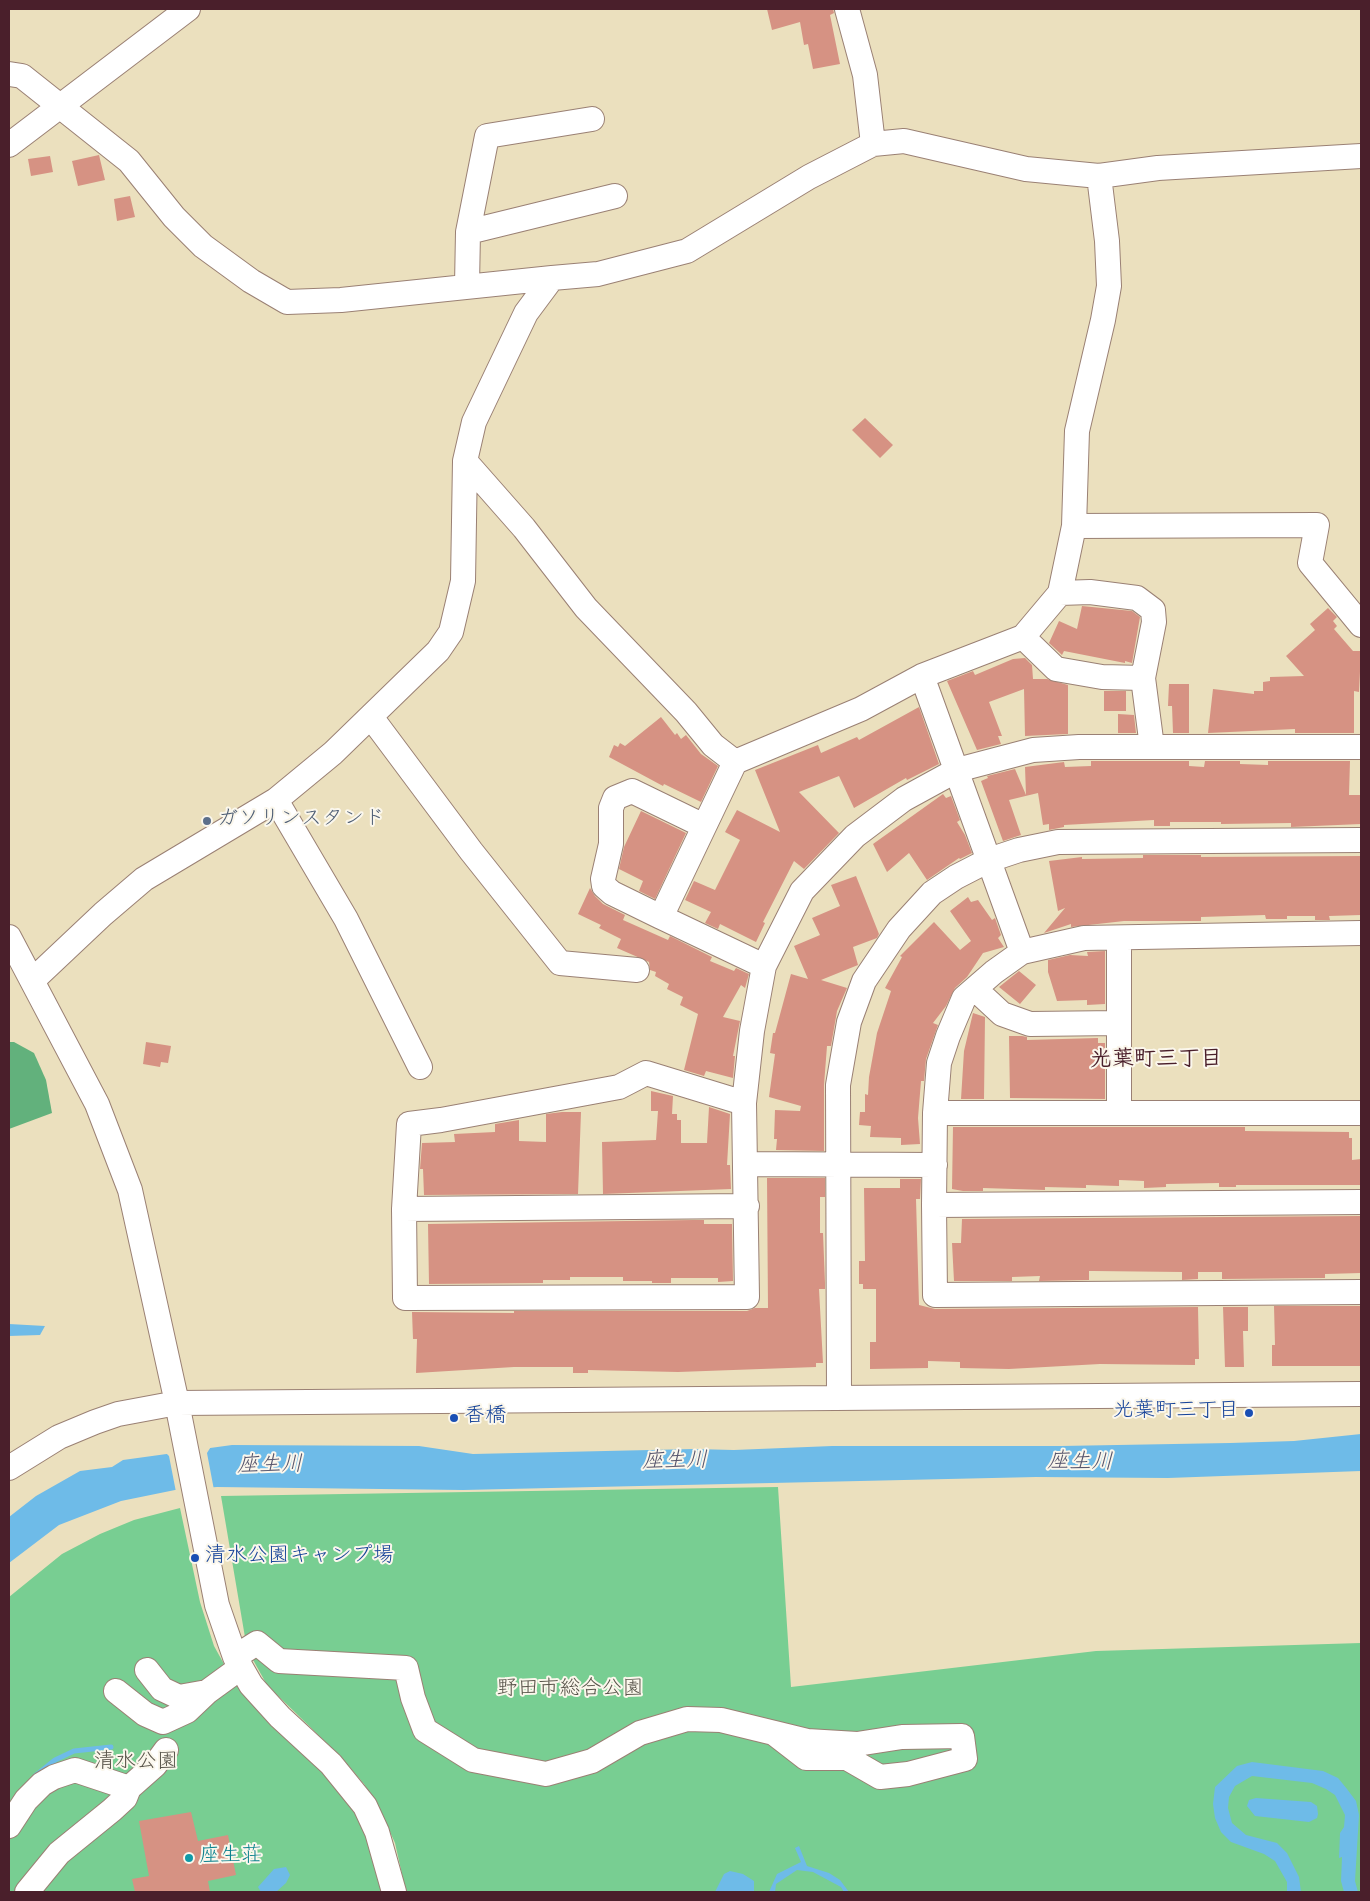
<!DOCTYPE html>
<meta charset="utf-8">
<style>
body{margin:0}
#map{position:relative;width:1370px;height:1901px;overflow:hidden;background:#ebe0be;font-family:"Indie Flower",sans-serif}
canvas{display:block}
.frame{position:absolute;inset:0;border:10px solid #4a1f2b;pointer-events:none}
</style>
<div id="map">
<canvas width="1370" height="1901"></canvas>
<div class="frame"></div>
</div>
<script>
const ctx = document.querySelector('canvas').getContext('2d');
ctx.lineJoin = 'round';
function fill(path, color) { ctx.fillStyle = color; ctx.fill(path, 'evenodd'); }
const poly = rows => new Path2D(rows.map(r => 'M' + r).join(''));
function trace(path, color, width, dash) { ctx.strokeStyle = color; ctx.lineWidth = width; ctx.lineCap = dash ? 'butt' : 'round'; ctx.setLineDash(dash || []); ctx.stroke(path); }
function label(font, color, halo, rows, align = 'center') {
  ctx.font = font + ' "Indie Flower","Klee One",sans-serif'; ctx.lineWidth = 4; ctx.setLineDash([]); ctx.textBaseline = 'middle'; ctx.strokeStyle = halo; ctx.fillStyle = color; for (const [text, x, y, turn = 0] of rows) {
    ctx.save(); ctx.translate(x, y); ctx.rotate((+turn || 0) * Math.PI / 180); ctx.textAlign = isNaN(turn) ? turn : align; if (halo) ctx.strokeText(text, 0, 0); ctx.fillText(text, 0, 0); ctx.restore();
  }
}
fill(poly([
 [778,1487,791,1687,1096,1651,1361,1643,1361,1892,406,1892,395,1843,381,1812,364,1784,343,1759,267,1685,247,1649,221,1496],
 [180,1508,200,1602,214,1646,234,1682,266,1716,329,1774,354,1807,368,1835,384,1892,9,1892,9,1597,62,1554,100,1534,134,1520]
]), '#78ce92');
fill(poly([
 [9,1042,14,1042,34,1053,46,1080,52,1113,9,1129]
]), '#62b17c');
fill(poly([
 [9,1324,45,1326,40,1335,9,1336],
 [1361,1434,1361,1471,1168,1478,1036,1477,463,1490,217,1487,175,1490,121,1501,59,1525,9,1563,9,1517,36,1496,80,1471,112,1467,123,1460,232,1445,419,1446,473,1454,694,1449,734,1450,832,1446,1061,1446,1230,1443,1294,1441],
 [1252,1762,1323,1771,1338,1778,1347,1789,1356,1801,1359,1815,1355,1881,1358,1892,1344,1892,1341,1881,1342,1857,1339,1858,1340,1833,1344,1827,1345,1815,1335,1795,1326,1789,1312,1783,1252,1776,1235,1786,1229,1797,1228,1808,1232,1823,1246,1835,1277,1843,1287,1853,1299,1877,1301,1892,1287,1892,1287,1882,1275,1861,1264,1854,1231,1842,1221,1832,1215,1818,1213,1804,1215,1787,1237,1766],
 [1256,1798,1311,1802,1317,1806,1318,1814,1317,1818,1309,1822,1255,1816,1247,1806,1249,1800],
 [799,1846,807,1866,829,1873,840,1880,849,1892,844,1892,841,1887,813,1872,797,1870,776,1884,775,1892,769,1892,777,1874,801,1862,795,1848],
 [286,1867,290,1875,286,1883,276,1892,261,1892,258,1887,274,1869],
 [730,1871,743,1874,754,1881,754,1892,715,1892,724,1874]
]), '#6ebbe8');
fill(poly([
 [212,1445,207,1453,214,1490,176,1492,169,1456,164,1451]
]), '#ebe0be');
trace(poly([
 [35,1776,55,1760,74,1751,111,1747]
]), '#6ebbe8', 5);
fill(poly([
 [767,9,833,9,834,13,830,15,840,64,813,69,808,44,804,45,800,22,772,30],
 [99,155,105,180,78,186,72,161],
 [50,156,53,172,31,176,28,159],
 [130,196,135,217,117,221,114,199],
 [865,418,893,445,880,458,852,430],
 [1082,606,1132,611,1140,617,1132,663,1125,661,1125,663,1064,651,1062,655,1049,643,1059,621,1077,629],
 [1328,608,1337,617,1333,621,1337,626,1334,629,1353,651,1361,651,1359,692,1354,691,1354,733,1295,733,1295,729,1208,733,1213,689,1254,694,1254,691,1263,691,1263,682,1270,681,1270,677,1304,676,1286,656,1315,630,1310,624],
 [1025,658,1032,665,1033,679,1047,679,1068,685,1068,734,1025,736,1024,689,989,702,1002,736,998,736,1001,744,977,750,947,681,973,671,975,675,1013,659],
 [1169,684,1189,684,1189,733,1173,733,1172,706,1168,706],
 [1104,691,1126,691,1126,711,1104,711],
 [919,707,939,764,907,780,906,778,854,808,839,776,799,792,839,833,804,869,794,861,763,922,765,923,756,942,720,924,718,929,705,923,711,912,685,900,694,881,715,890,740,840,725,832,737,810,780,832,755,770,818,745,821,753,857,737,859,740],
 [1118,714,1134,715,1136,733,1118,733],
 [661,717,675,735,677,733,681,739,686,735,701,754,718,766,701,802,664,784,663,786,609,757,614,745,618,747,620,743,625,746],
 [1091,761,1189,761,1189,766,1204,767,1205,761,1240,761,1240,764,1268,765,1268,761,1350,761,1349,795,1361,795,1361,824,1291,827,1291,823,1221,824,1221,822,1170,822,1170,826,1154,826,1154,820,1064,825,1064,827,1049,830,1049,824,1043,825,1038,793,1009,800,1021,835,1003,841,981,781,988,778,987,776,1015,769,1026,795,1025,767,1064,762,1065,767,1091,766],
 [943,794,946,798,951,796,960,820,957,822,965,835,972,853,960,859,959,858,927,880,909,853,887,872,873,844],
 [641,811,686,833,655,899,639,891,643,881,619,869,624,847],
 [1143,855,1201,855,1201,857,1361,856,1361,915,1329,916,1330,920,1315,920,1315,916,1287,916,1287,919,1266,919,1265,915,1201,917,1201,921,1124,921,1071,927,1071,924,1044,933,1065,908,1058,911,1049,861,1082,857,1082,859,1143,858],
 [856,876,879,934,877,938,853,947,858,965,821,980,847,988,837,1011,831,1046,827,1046,824,1085,824,1151,776,1150,777,1139,774,1139,775,1110,800,1111,801,1106,769,1097,775,1054,770,1053,773,1033,775,1033,791,974,808,979,794,946,820,935,812,918,840,906,831,885],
 [590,888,595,896,603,904,625,915,623,920,668,940,670,936,712,957,710,961,734,971,736,968,749,974,745,988,741,985,723,1017,740,1021,733,1056,735,1056,733,1078,706,1071,704,1076,684,1070,698,1014,680,1005,683,997,667,989,669,984,655,976,656,972,650,970,649,962,617,948,621,939,599,928,601,925,578,914],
 [968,897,971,902,978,900,992,920,995,918,1001,935,998,938,1004,947,983,953,967,977,955,988,946,1006,933,1023,938,1025,926,1059,924,1081,921,1081,918,1118,920,1144,901,1145,901,1138,870,1137,871,1126,859,1125,860,1112,865,1112,865,1094,868,1095,869,1077,877,1033,891,991,885,988,902,957,900,956,934,922,960,950,971,941,950,911],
 [1105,951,1105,1004,1087,1005,1087,1000,1057,1001,1048,972,1048,960,1070,955,1088,956,1087,952],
 [1019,971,1036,985,1020,1004,999,987],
 [973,1013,985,1017,984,1099,961,1099,964,1051],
 [1009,1036,1022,1036,1027,1037,1027,1040,1098,1038,1098,1043,1105,1043,1105,1099,1010,1098],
 [146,1042,171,1046,168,1063,161,1062,160,1067,143,1064],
 [651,1091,673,1096,672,1114,677,1114,677,1120,681,1120,681,1143,707,1143,709,1107,730,1114,727,1165,730,1165,731,1189,603,1194,602,1142,656,1140,658,1111,651,1111],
 [562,1112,581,1112,578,1194,424,1195,423,1169,420,1169,422,1143,455,1142,454,1134,495,1132,495,1124,519,1120,519,1141,546,1142,546,1114],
 [953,1127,1245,1127,1245,1131,1349,1132,1349,1138,1352,1138,1352,1160,1361,1159,1361,1185,1236,1185,1236,1187,1219,1187,1219,1183,1166,1184,1166,1187,1144,1188,1144,1181,1119,1180,1119,1186,1086,1185,1086,1188,1045,1187,1045,1190,983,1188,983,1191,963,1191,952,1189],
 [767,1178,825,1178,825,1197,820,1197,820,1233,823,1233,825,1283,825,1289,819,1289,823,1363,816,1363,816,1367,678,1372,588,1370,588,1373,573,1373,573,1367,514,1367,416,1373,417,1339,413,1339,412,1312,514,1313,514,1311,747,1311,755,1308,768,1308],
 [900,1179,921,1179,920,1199,916,1199,919,1305,935,1309,1198,1307,1199,1359,1195,1359,1195,1365,1100,1364,1009,1369,960,1368,960,1362,928,1361,928,1368,870,1369,870,1342,876,1342,876,1289,863,1289,863,1284,859,1284,859,1261,865,1261,864,1188,900,1188],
 [1361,1216,1361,1273,1325,1274,1325,1278,1222,1279,1222,1272,1198,1272,1198,1279,1182,1280,1182,1272,1094,1271,1089,1271,1089,1280,1039,1281,1040,1276,1012,1277,1012,1281,954,1281,952,1243,961,1243,962,1219],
 [693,1220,704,1220,704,1224,732,1224,733,1281,718,1282,718,1278,671,1278,671,1283,652,1283,652,1281,623,1281,623,1277,570,1277,570,1280,543,1280,543,1283,429,1284,428,1224],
 [1274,1306,1361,1306,1361,1366,1272,1366,1272,1345,1275,1345],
 [1223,1307,1248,1307,1248,1331,1243,1331,1244,1367,1225,1367],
 [191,1812,198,1841,228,1835,236,1875,208,1881,210,1892,135,1892,132,1879,149,1876,139,1821]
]), '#d69283');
const minor = poly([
 [847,9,865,75,873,144],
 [9,74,22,76,129,161,174,217,203,246,251,281,287,302,341,300,552,278],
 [9,145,188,9],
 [468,232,615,196],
 [467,285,468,232,487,136,592,119],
 [465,461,524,528,586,608,686,712,713,745,735,762],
 [1074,526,1317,525,1310,563,1361,625],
 [1060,593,1090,592,1137,598,1153,610,1154,622,1143,678,1152,747],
 [1023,637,1056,669,1102,677,1143,678],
 [922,676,1022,952],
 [371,717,471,851,560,963,637,970],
 [276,800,346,919,420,1067],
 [661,917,612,893,604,886,603,879,611,844,611,808,615,798,632,791,704,826],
 [1361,933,1084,938,1022,952,994,972,964,998,948,1036,939,1063,935,1113,934,1205,935,1295,1361,1292],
 [9,937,97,1104,130,1190,177,1403,217,1605,235,1657,251,1685,280,1717,331,1764,365,1806,377,1832,394,1892],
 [1119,938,1119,1113],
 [764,966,661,917,735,762,861,709,922,676,1023,637,1060,593,1074,526,1077,431,1103,320,1109,286,1107,241,1099,176],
 [33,980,103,914,144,879,276,800,333,753,438,651,451,632,463,581,465,461,474,422,526,313,552,278,598,274,687,251,809,177,873,144,904,141,1026,169,1099,176,1158,168,1361,156],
 [975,989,1002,1014,1030,1024,1119,1023],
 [744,1103,646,1073,619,1087,441,1120,409,1124,404,1209,405,1298,747,1297,744,1103,752,1031,764,966,802,891,855,836,904,799,957,770,1033,750,1079,747,1361,747],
 [935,1113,1361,1113],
 [747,1164,935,1165],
 [934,1205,1361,1202],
 [404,1209,747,1206],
 [839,1398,838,1085,849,1022,864,981,899,929,932,893,956,877,989,860,1019,850,1058,842,1361,840],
 [9,1468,59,1437,95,1422,118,1414,177,1403,1361,1394],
 [235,1657,257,1643,279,1661,406,1668,413,1698,425,1730,473,1760,546,1774,592,1761,640,1733,687,1719,721,1720,807,1741,857,1744,902,1737,962,1736,965,1759,908,1774,880,1777,847,1758,806,1758,775,1734],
 [147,1670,162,1689,179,1697,207,1692],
 [116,1691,145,1714,163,1722,187,1711,207,1692,240,1668],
 [9,1826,26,1800,42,1784,54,1777,75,1770,129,1788,155,1765,166,1750],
 [27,1892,59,1853,112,1810,125,1798,129,1788]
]);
trace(minor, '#9a8074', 26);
trace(minor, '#fff', 24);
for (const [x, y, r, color] of [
 [207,821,5,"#5c6f8a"],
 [1249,1413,5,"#1a4fb4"],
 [454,1418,5,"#1a4fb4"],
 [195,1558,5,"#1a4fb4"],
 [189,1858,5,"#0f9aa8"]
]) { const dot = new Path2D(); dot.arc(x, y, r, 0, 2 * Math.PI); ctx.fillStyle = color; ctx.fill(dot); trace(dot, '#fbf7ec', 2); }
label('21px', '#4e5e75', '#fbf7ec', [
 ["ガソリンスタンド",217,821]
], 'left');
label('21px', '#164399', '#fbf7ec', [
 ["光葉町三丁目",1239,1413,"right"],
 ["香橋",464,1418],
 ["清水公園キャンプ場",205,1558]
], 'left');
label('21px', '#58544a', '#fbf7ec', [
 ["野田市総合公園",570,1691],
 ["清水公園",136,1764]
]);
label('21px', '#0d838f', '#fbf7ec', [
 ["座生荘",199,1858]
], 'left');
label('bold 22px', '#4a1f2b', '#fbf7ec', [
 ["光葉町三丁目",1156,1061]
]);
label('italic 22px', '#57566d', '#fbf7ec', [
 ["座生川",675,1463,-1],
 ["座生川",1080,1464,1],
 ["座生川",270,1467,-1]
]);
</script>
